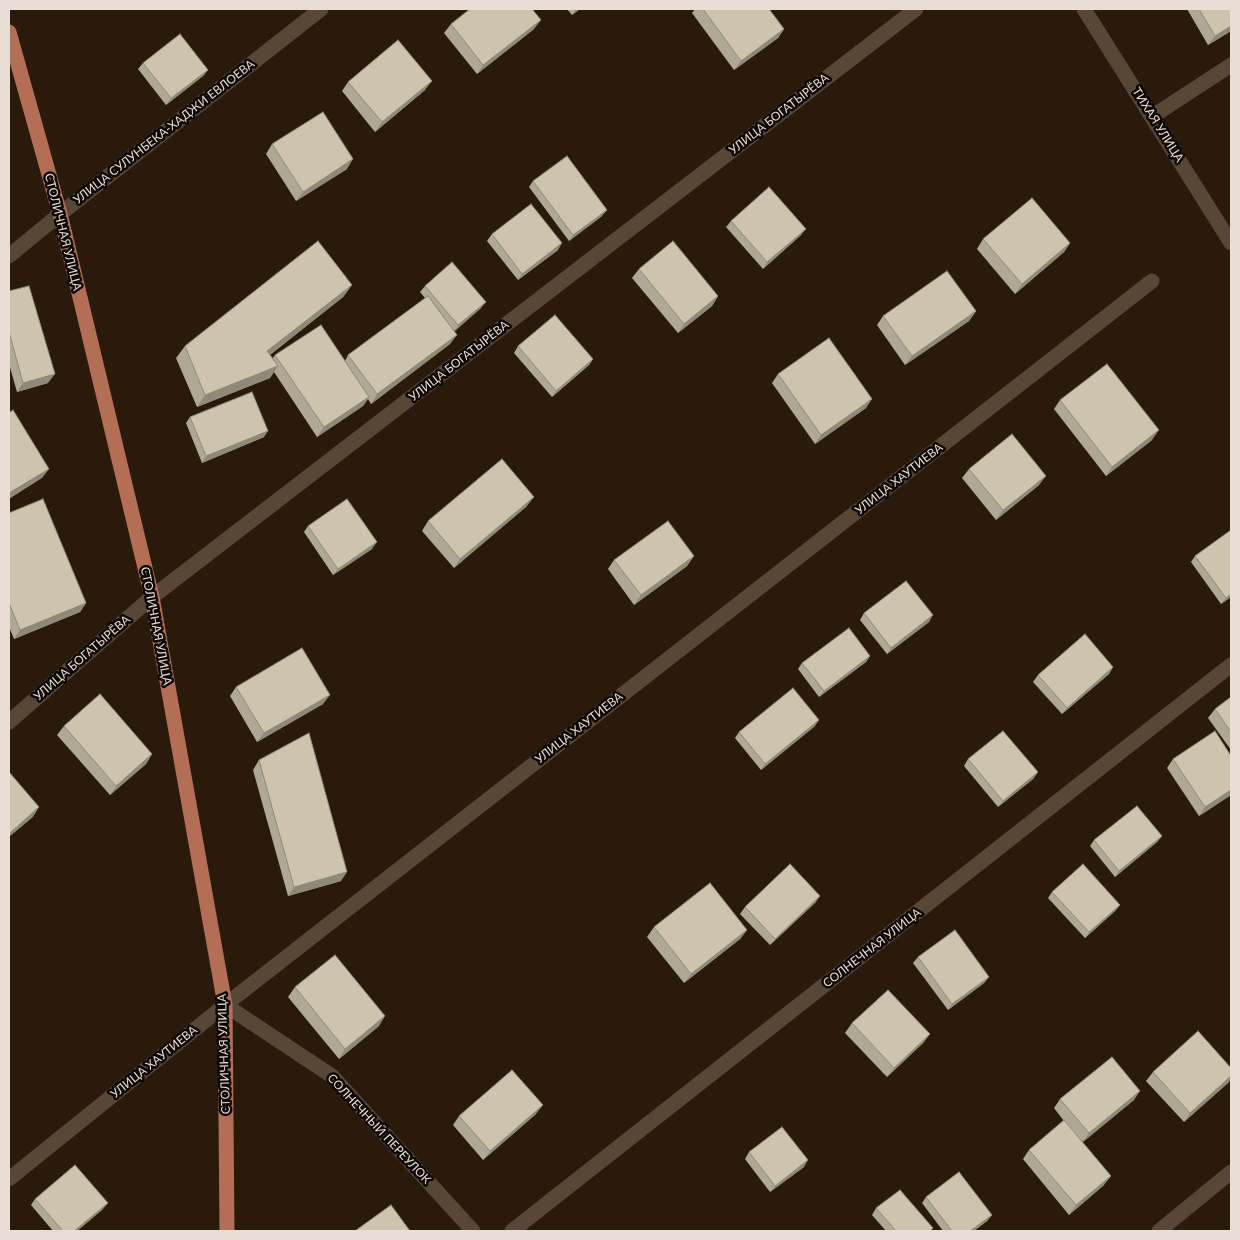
<!DOCTYPE html>
<meta charset="utf-8">
<style>
body{margin:0}
#map{position:relative;width:1240px;height:1240px;overflow:hidden;background:#291a0b;font-family:Lato,sans-serif}
canvas{display:block}
.frame{position:absolute;inset:0;border:10px solid #e8ded4;pointer-events:none}
</style>
<div id="map">
<canvas width="1240" height="1240"></canvas>
<div class="frame"></div>
</div>
<script>
const ctx = document.querySelector('canvas').getContext('2d');
ctx.lineJoin = 'round';
const poly = rows => new Path2D(rows.map(r => 'M' + r).join(''));
function trace(path, color, width, dash) { ctx.strokeStyle = color; ctx.lineWidth = width; ctx.lineCap = dash ? 'butt' : 'round'; ctx.setLineDash(dash || []); ctx.stroke(path); }
function fill(path, color) { ctx.fillStyle = color; ctx.fill(path, 'evenodd'); }
function label(font, color, halo, rows, align = 'center') {
  ctx.font = font + ' Lato,sans-serif'; ctx.lineWidth = 5; ctx.setLineDash([]); ctx.textBaseline = 'middle'; ctx.strokeStyle = halo; ctx.fillStyle = color; for (const [text, x, y, turn = 0] of rows) {
    ctx.save(); ctx.translate(x, y); ctx.rotate((+turn || 0) * Math.PI / 180); ctx.textAlign = isNaN(turn) ? turn : align; if (halo) ctx.strokeText(text, 0, 0); ctx.fillText(text, 0, 0); ctx.restore();
  }
}
trace(poly([
 [1084,9,1231,243],
 [1153,116,1231,65],
 [9,256,60,214,321,9],
 [9,722,152,597,916,9],
 [225,1005,332,1076,473,1231],
 [9,1179,225,1005,1152,281],
 [512,1231,1231,665]
]), '#584737', 15);
trace(poly([
 [1159,1231,1231,1172]
]), '#584737', 15);
trace(poly([
 [9,32,60,214,152,597,225,1005,227,1231]
]), '#b56e56', 15);
fill(poly([
 [567,9,580,9,572,15],
 [695,9,769,9,784,29,778,38,734,70,692,13],
 [1187,9,1231,9,1231,31,1208,45],
 [451,24,534,29,477,74,444,33],
 [143,63,208,70,203,76,166,105,138,69],
 [348,82,425,90,375,132,342,91],
 [272,144,347,169,296,201,266,154],
 [533,181,602,216,569,241,529,187],
 [731,221,801,235,763,269,726,227],
 [492,234,558,250,518,280,487,241],
 [983,239,1070,243,1064,252,1015,294,977,249],
 [639,269,718,296,712,306,678,333,632,278],
 [352,285,343,297,270,355,273,358,275,355,345,361,348,355,425,298,420,292,425,286,481,308,454,331,450,344,371,404,368,399,363,406,317,437,274,372,270,378,197,407,176,358,185,346],
 [9,291,48,383,17,392,9,364],
 [976,311,969,321,905,365,877,325,883,316],
 [518,346,593,359,589,365,552,397,514,353],
 [778,374,866,408,815,444,772,383],
 [1060,400,1152,440,1106,476,1054,409],
 [190,417,264,437,202,463,186,423],
 [969,469,1039,485,996,520,962,478],
 [527,506,454,568,422,531,428,521],
 [9,513,86,603,80,612,14,639,9,627],
 [308,526,372,549,333,575,304,532],
 [1231,530,1231,597,1221,604,1191,562,1195,556],
 [694,556,687,566,634,605,608,569,614,560],
 [864,613,929,622,887,654,860,620],
 [870,656,866,662,819,697,798,669,802,663],
 [1113,667,1109,674,1062,714,1033,682,1038,675],
 [236,687,323,704,257,742,230,696],
 [1231,697,1231,750,1208,718,1215,709],
 [64,726,152,754,146,764,110,795,57,735],
 [815,726,761,770,735,738,739,732],
 [1231,756,1231,795,1199,816,1167,768,1173,759],
 [968,759,1038,772,1033,779,998,807,964,766],
 [259,760,341,881,288,896,253,770],
 [1162,836,1157,842,1115,877,1090,846,1094,840],
 [1052,892,1120,905,1115,911,1085,938,1048,898],
 [816,902,770,945,740,914,745,907],
 [654,927,747,930,740,939,684,983,647,937],
 [918,957,989,977,984,983,948,1010,913,963],
 [295,987,379,1026,339,1059,288,997],
 [852,1023,930,1034,923,1043,887,1077,845,1033],
 [1153,1072,1229,1082,1184,1122,1146,1081],
 [1060,1099,1134,1100,1082,1142,1104,1185,1069,1215,1023,1159,1029,1150,1064,1121,1054,1108],
 [536,1114,483,1160,453,1125,459,1116],
 [749,1152,804,1167,770,1192,745,1159],
 [926,1197,992,1215,987,1221,974,1231,943,1231,922,1203],
 [35,1199,103,1209,77,1231,53,1231,31,1205],
 [876,1208,931,1231,886,1231,872,1215]
]), '#afa994');
fill(poly([
 [576,9,580,9,572,15],
 [541,20,534,29,477,74,483,65],
 [1231,26,1231,31,1208,45,1215,36],
 [784,29,778,38,734,70,741,61],
 [208,70,203,76,166,105,171,98],
 [432,81,425,90,375,132,382,122],
 [353,159,347,169,296,201,303,192],
 [607,210,602,216,569,241,573,235],
 [806,229,801,235,763,269,767,262],
 [562,243,558,250,518,280,522,274],
 [1070,243,1064,252,1015,294,1022,284],
 [352,285,343,297,259,363,267,351],
 [718,296,712,306,678,333,684,324],
 [486,302,481,308,454,332,458,325],
 [976,311,969,321,905,365,912,356],
 [457,335,450,344,371,404,377,394],
 [593,359,589,365,552,397,556,391],
 [278,366,270,378,197,407,205,395],
 [55,374,48,383,17,392,23,383],
 [369,397,363,406,317,437,324,427],
 [872,399,866,408,815,444,821,435],
 [1159,430,1152,440,1106,476,1112,467],
 [268,431,264,437,202,463,206,456],
 [49,469,42,478,9,499,9,493],
 [1046,476,1039,485,996,520,1003,510],
 [534,497,527,506,454,568,460,559],
 [377,542,372,549,333,575,338,569],
 [694,556,687,566,634,605,641,595],
 [1231,594,1231,597,1221,604,1226,598],
 [86,603,80,612,14,639,20,630],
 [933,615,929,622,887,654,891,648],
 [870,656,866,662,819,697,824,691],
 [1113,667,1109,674,1062,714,1067,708],
 [330,695,323,704,257,742,264,733],
 [819,720,815,726,761,770,765,764],
 [152,754,146,764,110,795,116,786],
 [1038,772,1033,779,998,807,1003,801],
 [1231,790,1231,795,1199,816,1205,807],
 [39,807,33,817,9,837,9,834],
 [1162,836,1157,842,1115,877,1119,871],
 [347,872,341,881,288,896,294,887],
 [820,896,816,902,770,945,775,939],
 [1120,905,1115,911,1085,938,1089,932],
 [747,930,740,939,684,983,691,974],
 [989,977,984,983,948,1010,952,1004],
 [385,1016,379,1026,339,1059,345,1049],
 [930,1034,923,1043,887,1077,894,1068],
 [1231,1076,1231,1078,1229,1082,1184,1122,1190,1113],
 [1140,1091,1134,1100,1082,1143,1089,1133],
 [543,1105,536,1114,483,1160,490,1151],
 [808,1160,804,1167,770,1192,775,1186],
 [1111,1176,1104,1185,1069,1215,1076,1205],
 [108,1203,103,1209,77,1231,74,1231],
 [992,1215,987,1221,974,1231,970,1231]
]), '#8f8978');
const building = poly([
 [470,9,532,9,541,20,483,65,451,24,470,9],
 [703,9,769,9,784,29,741,61,703,9],
 [1199,9,1231,9,1231,26,1215,36,1199,9],
 [180,34,208,70,171,98,143,63,180,34],
 [398,40,432,81,382,122,348,82,398,40],
 [323,112,353,159,303,192,272,144,323,112],
 [567,156,607,210,573,235,533,181,567,156],
 [769,187,806,229,767,262,731,221,769,187],
 [1032,198,1070,243,1022,284,983,239,1032,198],
 [531,204,562,243,522,274,492,234,531,204],
 [318,241,352,285,267,351,278,366,205,395,185,346,318,241],
 [673,241,718,296,684,324,639,269,673,241],
 [452,262,486,302,458,325,425,286,452,262],
 [947,271,976,311,912,356,883,316,947,271],
 [29,286,55,374,23,383,9,332,9,291,29,286],
 [428,296,457,335,377,394,348,355,428,296],
 [555,315,593,359,556,391,518,346,555,315],
 [321,325,369,397,324,427,275,355,321,325],
 [829,338,872,399,821,435,778,374,829,338],
 [1107,364,1159,430,1112,467,1060,400,1107,364],
 [252,392,268,431,206,456,190,417,252,392],
 [13,410,49,469,9,493,9,413,13,410],
 [1012,434,1046,476,1003,510,969,469,1012,434],
 [502,459,534,497,460,559,428,521,502,459],
 [43,499,86,603,20,630,9,603,9,513,43,499],
 [347,499,377,542,338,569,308,526,347,499],
 [668,521,694,556,641,595,614,560,668,521],
 [1231,530,1231,594,1226,598,1195,556,1231,530],
 [906,581,933,615,891,648,864,613,906,581],
 [849,628,870,656,824,691,802,663,849,628],
 [1085,634,1113,667,1067,708,1038,675,1085,634],
 [302,648,330,695,264,733,236,687,302,648],
 [793,688,819,720,765,764,739,732,793,688],
 [100,694,152,754,116,786,64,726,100,694],
 [1231,697,1231,732,1215,709,1231,697],
 [1003,731,1038,772,1003,801,968,759,1003,731],
 [1215,731,1231,756,1231,790,1205,807,1173,759,1215,731],
 [309,733,347,872,294,887,259,760,309,733],
 [9,772,39,807,9,834,9,772],
 [1137,806,1162,836,1119,871,1094,840,1137,806],
 [790,864,820,896,775,939,745,907,790,864],
 [1083,864,1120,905,1089,932,1052,892,1083,864],
 [710,883,747,930,691,974,654,927,710,883],
 [955,930,989,977,952,1004,918,957,955,930],
 [335,955,385,1016,345,1049,295,987,335,955],
 [888,990,930,1034,894,1068,852,1023,888,990],
 [1198,1031,1231,1068,1231,1076,1190,1113,1153,1072,1198,1031],
 [1112,1057,1140,1091,1089,1133,1060,1099,1112,1057],
 [512,1070,543,1105,490,1151,459,1116,512,1070],
 [1064,1120,1111,1176,1076,1205,1029,1150,1064,1120],
 [782,1127,808,1160,775,1186,749,1152,782,1127],
 [75,1165,108,1203,74,1231,63,1231,35,1199,75,1165],
 [959,1172,992,1215,970,1231,952,1231,926,1197,959,1172],
 [900,1190,933,1228,930,1231,896,1231,876,1208,900,1190],
 [391,1205,410,1231,355,1231,391,1205]
]);
fill(building, '#ccc4ac');
trace(building, '#8f8978', 1);
label('12px', '#e8ded4', '#0d0703', [
 ["УЛИЦА БОГАТЫРЁВА",779,114,-38],
 ["ТИХАЯ УЛИЦА",1158,125,58],
 ["УЛИЦА СУЛУНБЕКА-ХАДЖИ ЕВЛОЕВА",164,132,-38],
 ["СТОЛИЧНАЯ УЛИЦА",63,232,76],
 ["УЛИЦА БОГАТЫРЁВА",459,361,-38],
 ["УЛИЦА ХАУТИЕВА",899,479,-38],
 ["СТОЛИЧНАЯ УЛИЦА",156,626,79],
 ["УЛИЦА БОГАТЫРЁВА",82,658,-41],
 ["УЛИЦА ХАУТИЕВА",579,728,-38],
 ["СОЛНЕЧНАЯ УЛИЦА",872,948,-38],
 ["СТОЛИЧНАЯ УЛИЦА",224,1054,-92],
 ["УЛИЦА ХАУТИЕВА",154,1062,-39],
 ["СОЛНЕЧНЫЙ ПЕРЕУЛОК",379,1129,47]
]);
</script>
